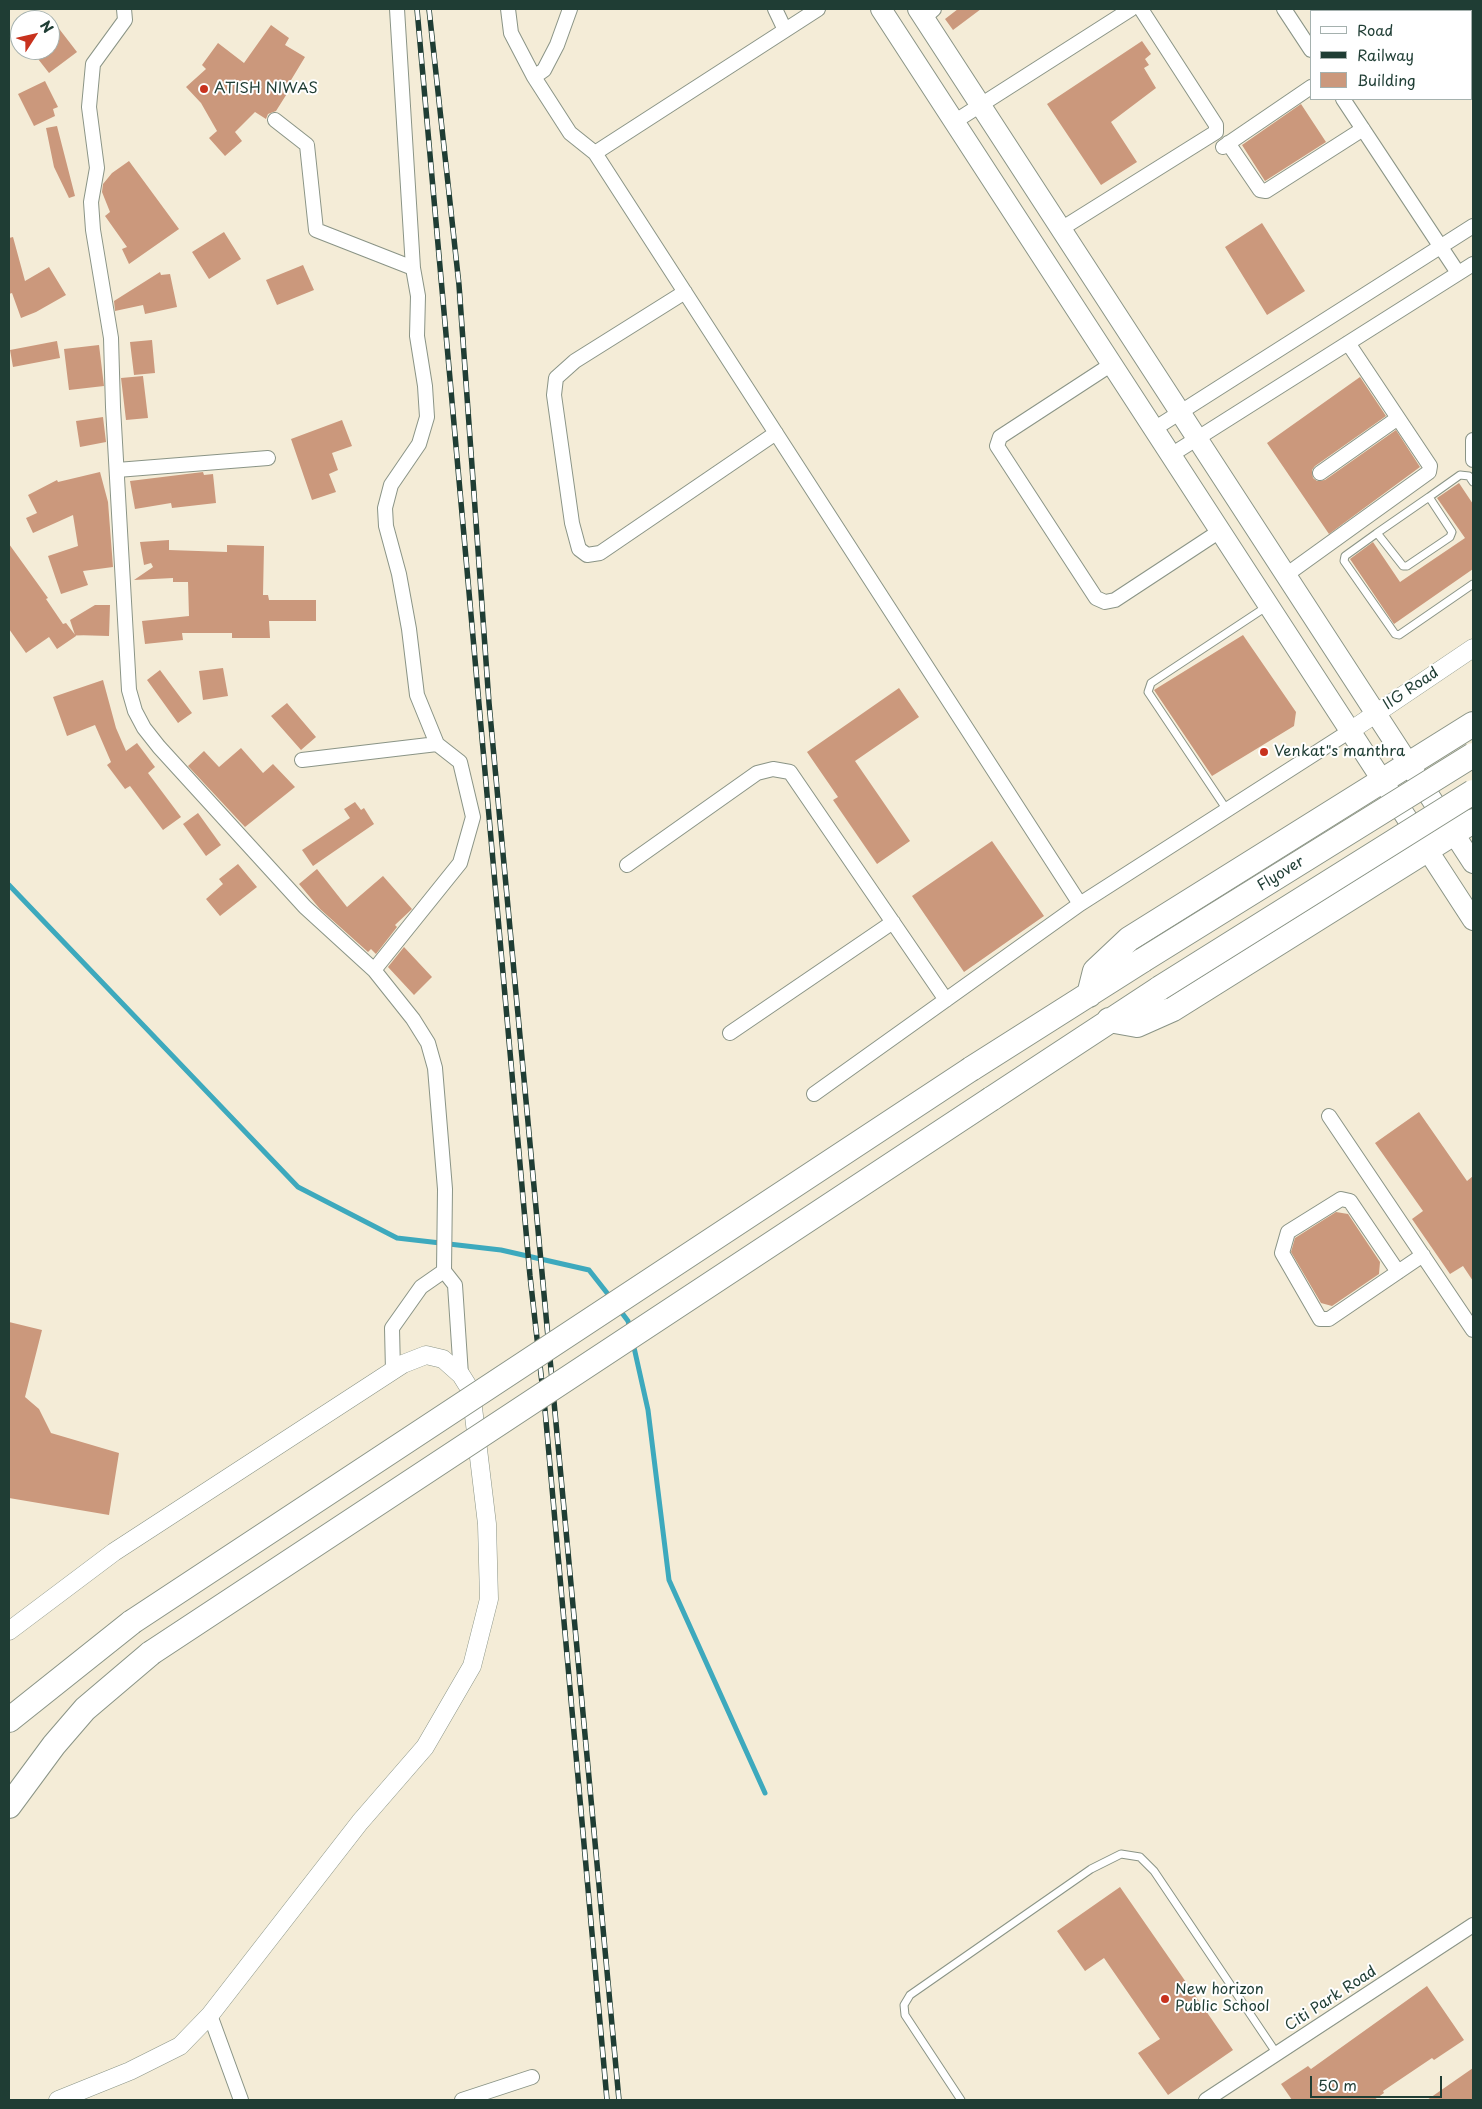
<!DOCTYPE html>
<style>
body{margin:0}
#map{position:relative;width:1482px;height:2109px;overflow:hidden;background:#f4ecd7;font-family:"Playpen Sans",sans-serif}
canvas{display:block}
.frame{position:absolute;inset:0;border:10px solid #1f3d34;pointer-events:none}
.legend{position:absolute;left:1310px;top:10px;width:162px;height:90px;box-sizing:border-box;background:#fff;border:1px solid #a5b1ae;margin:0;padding:6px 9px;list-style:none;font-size:15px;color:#1f3d34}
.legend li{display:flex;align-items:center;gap:10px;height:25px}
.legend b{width:25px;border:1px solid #a5b1ae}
.north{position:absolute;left:10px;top:10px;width:50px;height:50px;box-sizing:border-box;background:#fff;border:1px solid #a5b1ae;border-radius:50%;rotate:55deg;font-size:14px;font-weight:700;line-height:20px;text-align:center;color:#1f3d34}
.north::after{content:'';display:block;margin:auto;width:18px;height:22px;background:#c8321e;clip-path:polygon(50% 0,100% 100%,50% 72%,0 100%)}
.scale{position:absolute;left:1310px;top:2076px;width:132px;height:22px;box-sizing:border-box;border:2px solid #1f3d34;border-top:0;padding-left:6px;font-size:15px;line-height:18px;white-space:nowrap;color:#1f3d34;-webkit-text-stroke:4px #fff;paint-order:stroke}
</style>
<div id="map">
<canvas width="1482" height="2109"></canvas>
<div class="frame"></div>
<ul class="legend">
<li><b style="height:6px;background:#fff"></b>Road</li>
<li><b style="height:6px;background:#1f3d34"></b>Railway</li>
<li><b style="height:14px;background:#cb987c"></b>Building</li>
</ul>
<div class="north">N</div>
<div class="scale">50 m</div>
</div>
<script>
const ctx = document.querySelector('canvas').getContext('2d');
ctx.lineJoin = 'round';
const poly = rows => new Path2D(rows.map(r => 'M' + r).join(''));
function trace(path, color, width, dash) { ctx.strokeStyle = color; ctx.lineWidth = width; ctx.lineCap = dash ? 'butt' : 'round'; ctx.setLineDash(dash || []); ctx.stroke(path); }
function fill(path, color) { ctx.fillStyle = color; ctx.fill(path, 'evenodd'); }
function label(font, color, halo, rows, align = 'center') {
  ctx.font = font + ' "Playpen Sans",sans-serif'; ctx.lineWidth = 4; ctx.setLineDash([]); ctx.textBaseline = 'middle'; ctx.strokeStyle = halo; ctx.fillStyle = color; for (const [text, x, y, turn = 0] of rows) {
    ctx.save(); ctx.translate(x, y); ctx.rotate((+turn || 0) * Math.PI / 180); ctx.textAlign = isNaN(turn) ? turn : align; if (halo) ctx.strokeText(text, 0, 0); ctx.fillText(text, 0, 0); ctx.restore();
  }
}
trace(poly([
 [9,885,298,1187,397,1238,501,1250,589,1270,611,1298],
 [619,1309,628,1321,630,1329],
 [633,1343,648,1410,669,1580,765,1793]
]), '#3da9bd', 5);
fill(poly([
 [958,9,981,9,953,30,945,19],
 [50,17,77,52,49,73,31,50,50,50],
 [271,25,289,38,285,45,305,57,285,90,288,92,276,111,268,114,266,119,255,112,235,132,242,141,225,156,209,138,217,131,201,103,186,87,206,69,202,65,218,43,244,63],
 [1142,41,1151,54,1145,59,1149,65,1144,68,1156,88,1111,122,1137,162,1101,185,1047,104],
 [45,81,58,107,53,109,55,116,34,126,18,94],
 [1301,104,1326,142,1265,181,1242,145],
 [57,126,75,196,69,198,54,167,46,128],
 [129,161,179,229,129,264,122,249,127,247,105,216,110,212,102,192,103,184,112,173],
 [1262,223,1305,291,1267,315,1225,247],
 [224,232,241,259,209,279,192,252],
 [13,237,25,281,49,267,66,295,36,312,21,318,12,293,9,294,9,238],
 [303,265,314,290,277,305,266,280],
 [160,272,161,275,170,274,177,307,145,314,143,305,115,311,114,301],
 [152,340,155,373,134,375,130,342],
 [57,341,60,358,13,367,10,350],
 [99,345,104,386,69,390,64,349],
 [143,376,148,418,126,420,121,378],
 [1360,377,1386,416,1315,466,1312,470,1313,478,1317,481,1325,480,1396,430,1420,467,1329,534,1267,443],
 [103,417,106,442,80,447,76,421],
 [342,420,352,446,332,453,338,470,329,474,336,492,312,500,291,439],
 [100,472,108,502,113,567,83,571,88,585,61,594,48,556,78,546,73,515,33,533,26,518,37,513,28,495,57,480,58,482],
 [203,472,204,475,213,474,216,503,172,508,171,503,135,509,130,481],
 [1459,483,1473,504,1473,569,1394,624,1350,559,1373,542,1400,582,1465,538,1437,498],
 [169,540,169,550,227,552,227,545,264,546,263,595,268,595,269,600,316,600,316,621,269,621,270,638,232,638,232,633,182,633,183,640,145,644,142,621,189,616,188,582,173,582,173,578,134,580,153,567,151,563,144,565,140,542],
 [9,544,48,598,46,599,63,624,66,623,76,636,57,649,49,637,26,653,9,629],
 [95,605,110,605,109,636,75,635,70,620],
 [1243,635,1296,712,1294,726,1212,776,1154,690],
 [223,668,228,696,203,700,199,671],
 [160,670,192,713,178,723,147,680],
 [103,680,116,728,126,751,137,743,155,767,148,773,181,817,163,830,130,786,125,789,107,765,111,762,95,725,67,736,53,697],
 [899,688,919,717,855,761,910,841,877,864,833,800,838,797,807,752],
 [287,703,316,737,301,750,271,716],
 [241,748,263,773,273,764,295,787,245,827,188,766,204,751,219,767],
 [355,802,361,810,364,808,374,824,313,866,302,850,350,818,344,809],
 [198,813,221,845,206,856,183,824],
 [992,841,1044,916,964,972,912,896],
 [238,864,257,887,220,916,206,899,223,884,219,879],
 [317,869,347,907,383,876,412,909,395,925,397,927,376,954,371,949,368,952,320,909,299,884],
 [404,947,432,977,414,995,388,967],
 [1419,1112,1467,1181,1473,1176,1473,1281,1463,1266,1450,1274,1412,1219,1423,1211,1375,1143],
 [1336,1212,1348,1214,1380,1262,1379,1274,1332,1306,1321,1303,1291,1252,1295,1238],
 [9,1322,42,1330,25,1397,39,1409,51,1433,119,1453,109,1515,9,1498],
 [1120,1887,1233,2050,1168,2095,1138,2053,1160,2039,1104,1958,1085,1971,1057,1931],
 [1427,1986,1464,2040,1434,2060,1432,2058,1383,2091,1384,2093,1374,2100,1292,2100,1281,2084,1308,2066,1311,2069],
 [1473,2068,1473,2100,1427,2100]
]), '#cb987c');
const service = poly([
 [1473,482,1469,476,1460,475,1429,497,1452,532,1450,537,1407,566,1403,566,1377,533,1345,556,1344,561,1395,634,1399,635,1473,584],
 [1377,533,1429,497],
 [1227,810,1148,692,1151,683,1266,607],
 [961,2100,905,2015,904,2005,910,1995,1091,1869,1121,1854,1140,1857,1154,1871,1277,2054]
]);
const minor = poly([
 [124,9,125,20,93,64,89,107,97,168,91,202,93,230,111,338,113,407,129,690,135,711,144,728,159,747,305,907,374,970,413,1019,428,1043,435,1068,445,1189,444,1271,455,1285,461,1375],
 [508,9,511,33,534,77,570,133,595,153],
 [775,9,785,30],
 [818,9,595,153,1080,904,1350,731],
 [1284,9,1311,50],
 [924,18,934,9],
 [534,77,544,70,557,45,570,9],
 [1343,99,1458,273],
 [275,120,307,145,316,230,413,268],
 [954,122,1131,9],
 [1228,143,1260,190,1266,191,1363,129],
 [1223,147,1311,87],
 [1061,229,1216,132,1216,125,1141,9],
 [685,292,575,361,556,378,554,395,572,523,579,549,587,555,600,553,776,433],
 [1112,364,1000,437,997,446,1096,598,1105,602,1115,600,1220,531],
 [1154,429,1473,226],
 [1473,440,1473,460],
 [1171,455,1473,264],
 [117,470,268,458],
 [1320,473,1398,418],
 [1286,575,1429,472,1430,466,1348,343],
 [302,760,437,744],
 [627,865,757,773,773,769,790,772,946,1000],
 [374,970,460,863,473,817,460,762,437,744,417,695,409,629,399,574,386,526,385,508,391,485,419,444,427,417,425,386,417,336,418,296,413,268,397,9],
 [730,1033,893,922],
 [814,1094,1080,904],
 [1329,1116,1473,1330],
 [1398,1272,1350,1201,1341,1199,1288,1232,1282,1253,1320,1319,1329,1319,1398,1272,1423,1255],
 [393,1371,392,1328,421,1287,444,1271],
 [210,2015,241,2100],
 [462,2100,532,2077],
 [1206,2100,1473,1925]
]);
const tertiary = poly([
 [1350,731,1473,648],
 [9,1631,114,1552,403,1364,426,1355,443,1359,461,1375,471,1391,487,1524,489,1599,472,1666,425,1747,360,1822,210,2015,180,2046,130,2071,58,2100]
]);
const secondary = poly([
 [881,9,1473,920],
 [918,9,1473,863]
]);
const trunk = poly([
 [1089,995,1095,971,1129,939,1473,724],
 [1109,1020,1137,1025,1173,1009,1473,821],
 [971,1069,1143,960],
 [991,1099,1160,988],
 [9,1720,132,1622],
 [9,1806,54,1745,85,1709,151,1653]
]);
trace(service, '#8a9486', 9);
trace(minor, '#8a9486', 16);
trace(tertiary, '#8a9486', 19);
trace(secondary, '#8a9486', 22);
trace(trunk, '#8a9486', 26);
trace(service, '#fff', 7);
trace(minor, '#fff', 14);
trace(tertiary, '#fff', 18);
trace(secondary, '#fff', 20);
trace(trunk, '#fff', 24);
const rail = poly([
 [417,9,530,1276,545,1410,607,2100],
 [429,9,459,285,489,703,619,2100]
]);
trace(rail, '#1f3d34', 5.5);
trace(rail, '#fff', 4, [11]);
const trunkBridge = poly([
 [1143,960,1473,755],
 [1160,988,1473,792],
 [132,1622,971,1069],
 [151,1653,991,1099]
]);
trace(trunkBridge, '#8a9486', 26, []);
trace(trunkBridge, '#fff', 24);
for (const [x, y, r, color] of [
 [204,89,5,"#c8321e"],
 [1264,752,5,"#c8321e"],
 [1165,1999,5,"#c8321e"]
]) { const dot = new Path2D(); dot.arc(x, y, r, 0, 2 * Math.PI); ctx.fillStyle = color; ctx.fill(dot); trace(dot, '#fff', 2); }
label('15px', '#1f3d34', '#fff', [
 ["ATISH NIWAS",214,89],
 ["Venkat\"s manthra",1274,752],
 ["New horizon",1175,1990],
 ["Public School",1175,2007]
], 'left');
label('15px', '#1f3d34', '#fff', [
 ["IIG Road",1411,689,-34],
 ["Flyover",1281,874,-32],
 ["Citi Park Road",1331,1999,-33]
]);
</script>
